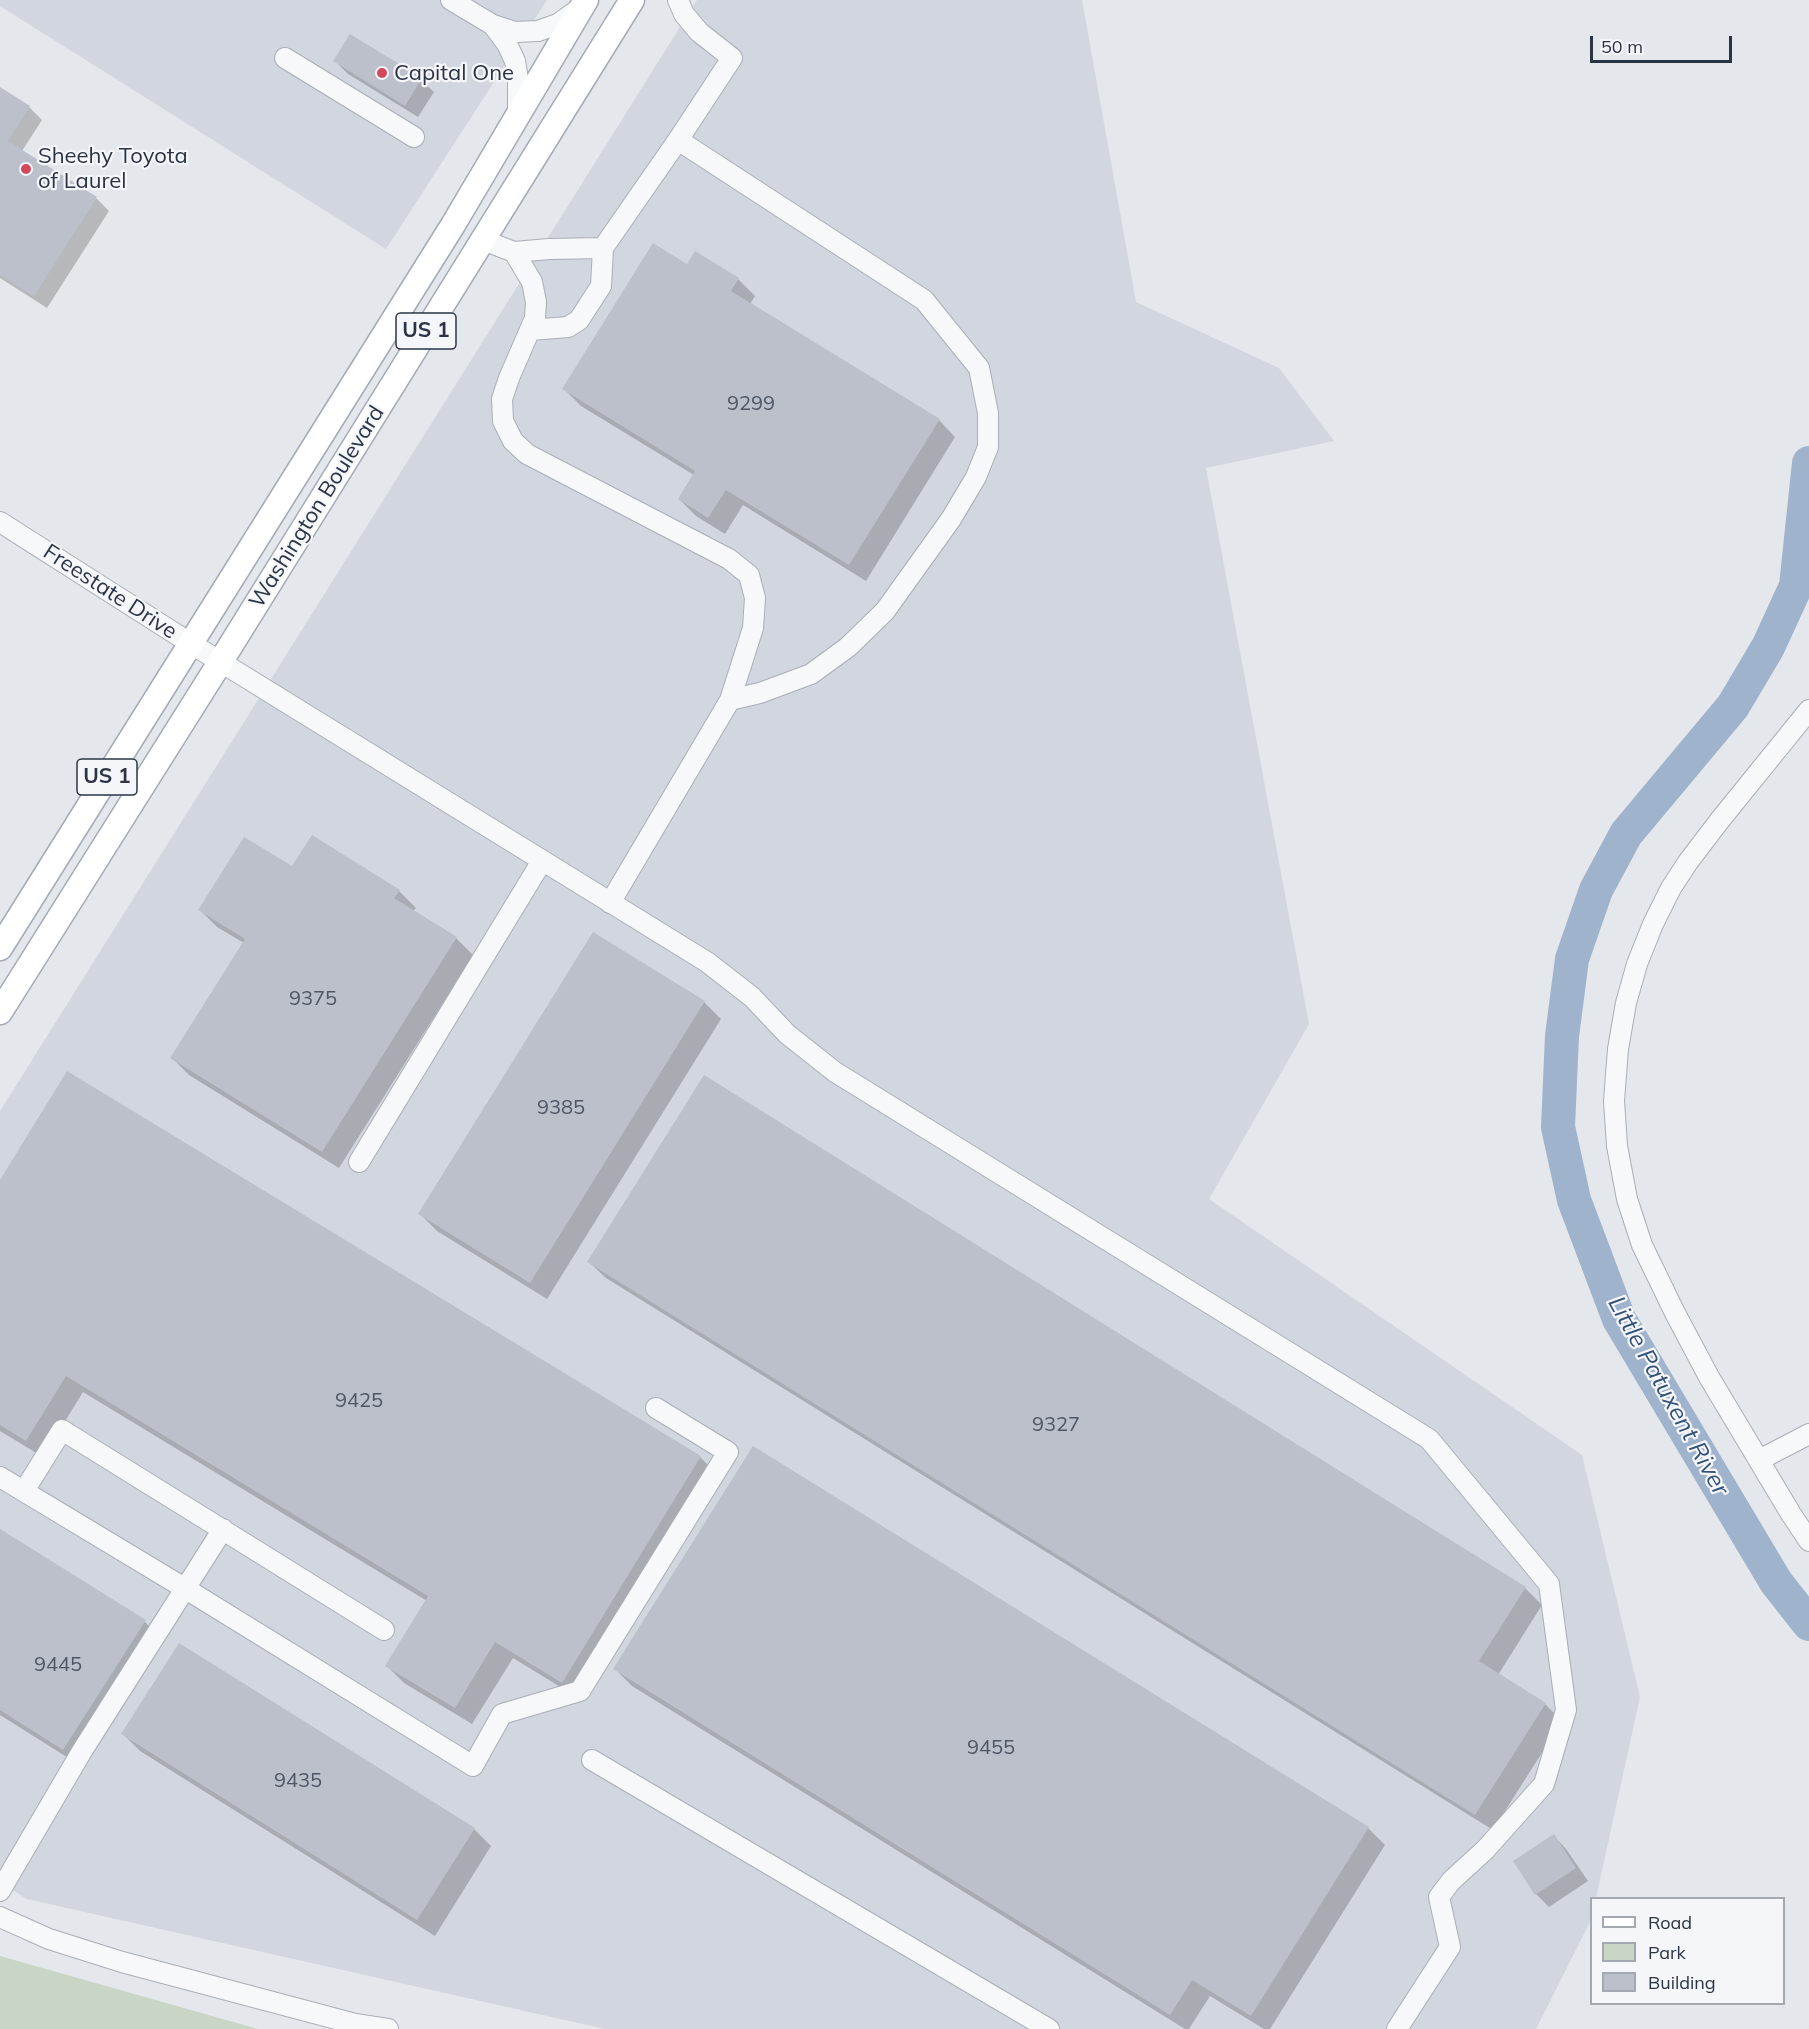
<!DOCTYPE html>
<style>
body{margin:0}
#map{position:relative;width:1809px;height:2029px;overflow:hidden;background:#e4e7ec;font-family:Mulish,sans-serif}
canvas{display:block}
.legend{position:absolute;left:1590px;top:1897px;width:195px;height:108px;box-sizing:border-box;background:#f4f6f9;border:2px solid #a4a8b1;margin:0;padding:8px 10px;list-style:none;font-size:18px;color:#2b3445}
.legend li{display:flex;align-items:center;gap:12px;height:30px}
.legend b{width:30px;border:2px solid #a4a8b1}
.scale{position:absolute;left:1590px;top:36px;width:142px;height:27px;box-sizing:border-box;border:3px solid #2b3445;border-top:0;padding-left:8px;font-size:18px;line-height:21px;white-space:nowrap;color:#2b3445;-webkit-text-stroke:4px #f4f6f9;paint-order:stroke}
</style>
<div id="map">
<canvas width="1809" height="2029"></canvas>
<ul class="legend">
<li><b style="height:8px;background:#fff"></b>Road</li>
<li><b style="height:16px;background:#c9d6c5"></b>Park</li>
<li><b style="height:16px;background:#bbc0ca"></b>Building</li>
</ul>
<div class="scale">50 m</div>
</div>
<script>
const ctx = document.querySelector('canvas').getContext('2d');
ctx.lineJoin = 'round';
function fill(path, color) { ctx.fillStyle = color; ctx.fill(path, 'evenodd'); }
const poly = rows => new Path2D(rows.map(r => 'M' + r).join(''));
function trace(path, color, width, dash) { ctx.strokeStyle = color; ctx.lineWidth = width; ctx.lineCap = dash ? 'butt' : 'round'; ctx.setLineDash(dash || []); ctx.stroke(path); }
function label(font, color, halo, rows, align = 'center') {
  ctx.font = font + ' Mulish,sans-serif'; ctx.lineWidth = 4.5; ctx.setLineDash([]); ctx.textBaseline = 'middle'; ctx.strokeStyle = halo; ctx.fillStyle = color; for (const [text, x, y, turn = 0] of rows) {
    ctx.save(); ctx.translate(x, y); ctx.rotate((+turn || 0) * Math.PI / 180); ctx.textAlign = isNaN(turn) ? turn : align; if (halo) ctx.strokeText(text, 0, 0); ctx.fillText(text, 0, 0); ctx.restore();
  }
}
fill(poly([
 [0,0,547,0,386,249,0,6],
 [697,0,1082,0,1136,302,1279,368,1334,441,1206,468,1309,1024,1209,1199,1582,1455,1640,1697,1596,1898,1592,1898,1591,1920,1536,2029,605,2029,27,1899,0,1882,0,1111]
]), '#d2d6de');
fill(poly([
 [0,1956,258,2029,0,2029]
]), '#c9d6c5');
fill(poly([
 [351,36,421,80,434,92,418,117,348,74,335,61],
 [0,89,29,107,42,120,22,151,96,198,109,211,47,308,0,278],
 [696,253,738,279,755,296,750,304,939,420,955,437,866,581,743,505,725,534,696,516,679,499,694,475,581,406,564,389,687,266],
 [292,868,399,891,416,908,413,911,456,938,473,955,339,1168,189,1075,172,1058,244,943,217,927,200,910],
 [704,1002,721,1019,547,1299,437,1231,420,1214],
 [704,1077,1525,1588,1542,1605,1498,1675,1545,1704,1562,1721,1493,1830,606,1278,589,1262],
 [0,1183,700,1457,717,1474,580,1699,513,1658,472,1724,404,1683,387,1666,427,1601,83,1392,43,1457,0,1431],
 [0,1531,145,1622,162,1639,81,1766,0,1715],
 [180,1645,474,1829,491,1846,435,1936,140,1751,123,1734],
 [615,1669,1368,1828,1385,1845,1270,2029,1264,2029,1210,1996,1189,2029,1185,2029,632,1686],
 [1554,1836,1566,1849,1588,1881,1549,1907,1536,1894]
]), '#0003');
trace(poly([
 [1809,463,1796,586,1768,647,1733,706,1626,834,1596,890,1572,959,1562,1036,1558,1127,1574,1200,1619,1319,1776,1582,1809,1624]
]), '#9fb4cc', 34);
fill(poly([
 [350,34,422,78,405,106,333,61],
 [0,87,30,106,8,141,97,197,34,296,0,275],
 [653,243,687,264,695,251,739,278,731,291,940,419,849,565,726,490,708,518,678,499,695,471,562,389],
 [312,835,400,890,394,898,457,937,322,1152,170,1058,245,939,198,910,244,837,292,866],
 [593,932,705,1001,530,1283,418,1214],
 [67,1071,701,1456,562,1683,495,1642,455,1708,385,1666,428,1596,66,1376,26,1441,0,1425,0,1180],
 [704,1075,1526,1587,1479,1661,1546,1703,1475,1815,587,1262],
 [753,1446,1369,1827,1251,2016,1192,1980,1170,2015,613,1669],
 [0,1529,146,1620,63,1750,0,1710],
 [179,1643,475,1828,417,1920,121,1734],
 [1554,1834,1576,1868,1535,1895,1513,1861]
]), '#bbc0ca');
const minor = poly([
 [451,0,493,25,515,32,538,31,558,24,579,9],
 [678,0,684,14,699,32,732,58,678,140],
 [493,25,507,44,515,61,518,79,518,115],
 [285,58,414,137],
 [483,240,514,252,549,249,603,248,678,140,924,300,979,368,988,413,988,447,976,477,951,519,885,611,848,647,811,674,760,693,730,700],
 [514,252,532,282,536,302,535,318,509,378,502,399,503,421,513,441,527,454,729,559,749,575,755,598,753,628,730,700,610,903],
 [530,330,568,327,579,320,601,286,603,248],
 [0,522,190,643,707,962,752,997,787,1034,835,1072,1429,1439,1549,1584,1566,1710,1544,1784,1485,1850,1451,1881,1439,1897,1450,1947,1397,2029],
 [1809,710,1720,820,1688,862,1671,888,1653,924,1637,964,1626,1003,1618,1049,1614,1101,1617,1146,1627,1199,1642,1245,1675,1313,1709,1377,1791,1514,1809,1541],
 [359,1162,542,861],
 [1759,1460,1809,1434],
 [0,1477,186,1589,473,1766,502,1714,580,1691,728,1452,656,1408],
 [24,1491,62,1430,384,1630],
 [592,1760,1049,2029],
 [0,1891,82,1751,223,1529],
 [0,1917,49,1939,122,1962,355,2024,388,2029]
]);
const major = poly([
 [0,948,453,225,586,0],
 [0,1012,221,661,632,0]
]);
trace(minor, '#a9aeb7', 22);
trace(major, '#a3abb8', 27);
trace(minor, '#f7f8fa', 20);
trace(major, '#fff', 24);
for (const [x, y, r, color] of [
 [382,73,6,"#d1495b"],
 [26,169,6,"#d1495b"]
]) { const dot = new Path2D(); dot.arc(x, y, r, 0, 2 * Math.PI); ctx.fillStyle = color; ctx.fill(dot); trace(dot, '#f4f6f9', 2); }
label('20px', '#4f5766', null, [
 ["9299",751,404],
 ["9375",313,999],
 ["9385",561,1108],
 ["9425",359,1401],
 ["9327",1056,1425],
 ["9445",58,1665],
 ["9455",991,1748],
 ["9435",298,1781]
]);
for (const [x, y, w] of [
 [426,331,60],
 [107,777,60]
]) { const box = new Path2D(); box.roundRect(x - w / 2, y - 18, w, 36, 4.5); ctx.fillStyle = '#f4f6f9'; ctx.fill(box); trace(box, '#2b3445', 1.5); }
label('bold 21px', '#2b3445', null, [
 ["US 1",426,331],
 ["US 1",107,777]
]);
label('22px', '#2b3445', '#f4f6f9', [
 ["Capital One",394,73],
 ["Sheehy Toyota",38,156],
 ["of Laurel",38,181]
], 'left');
label('22px', '#2b3445', '#f4f6f9', [
 ["Washington Boulevard",317,507,-58],
 ["Freestate Drive",110,592,33]
]);
label('italic 24px', '#34527a', '#f4f6f9', [
 ["Little Patuxent River",1668,1396,61]
]);
</script>
